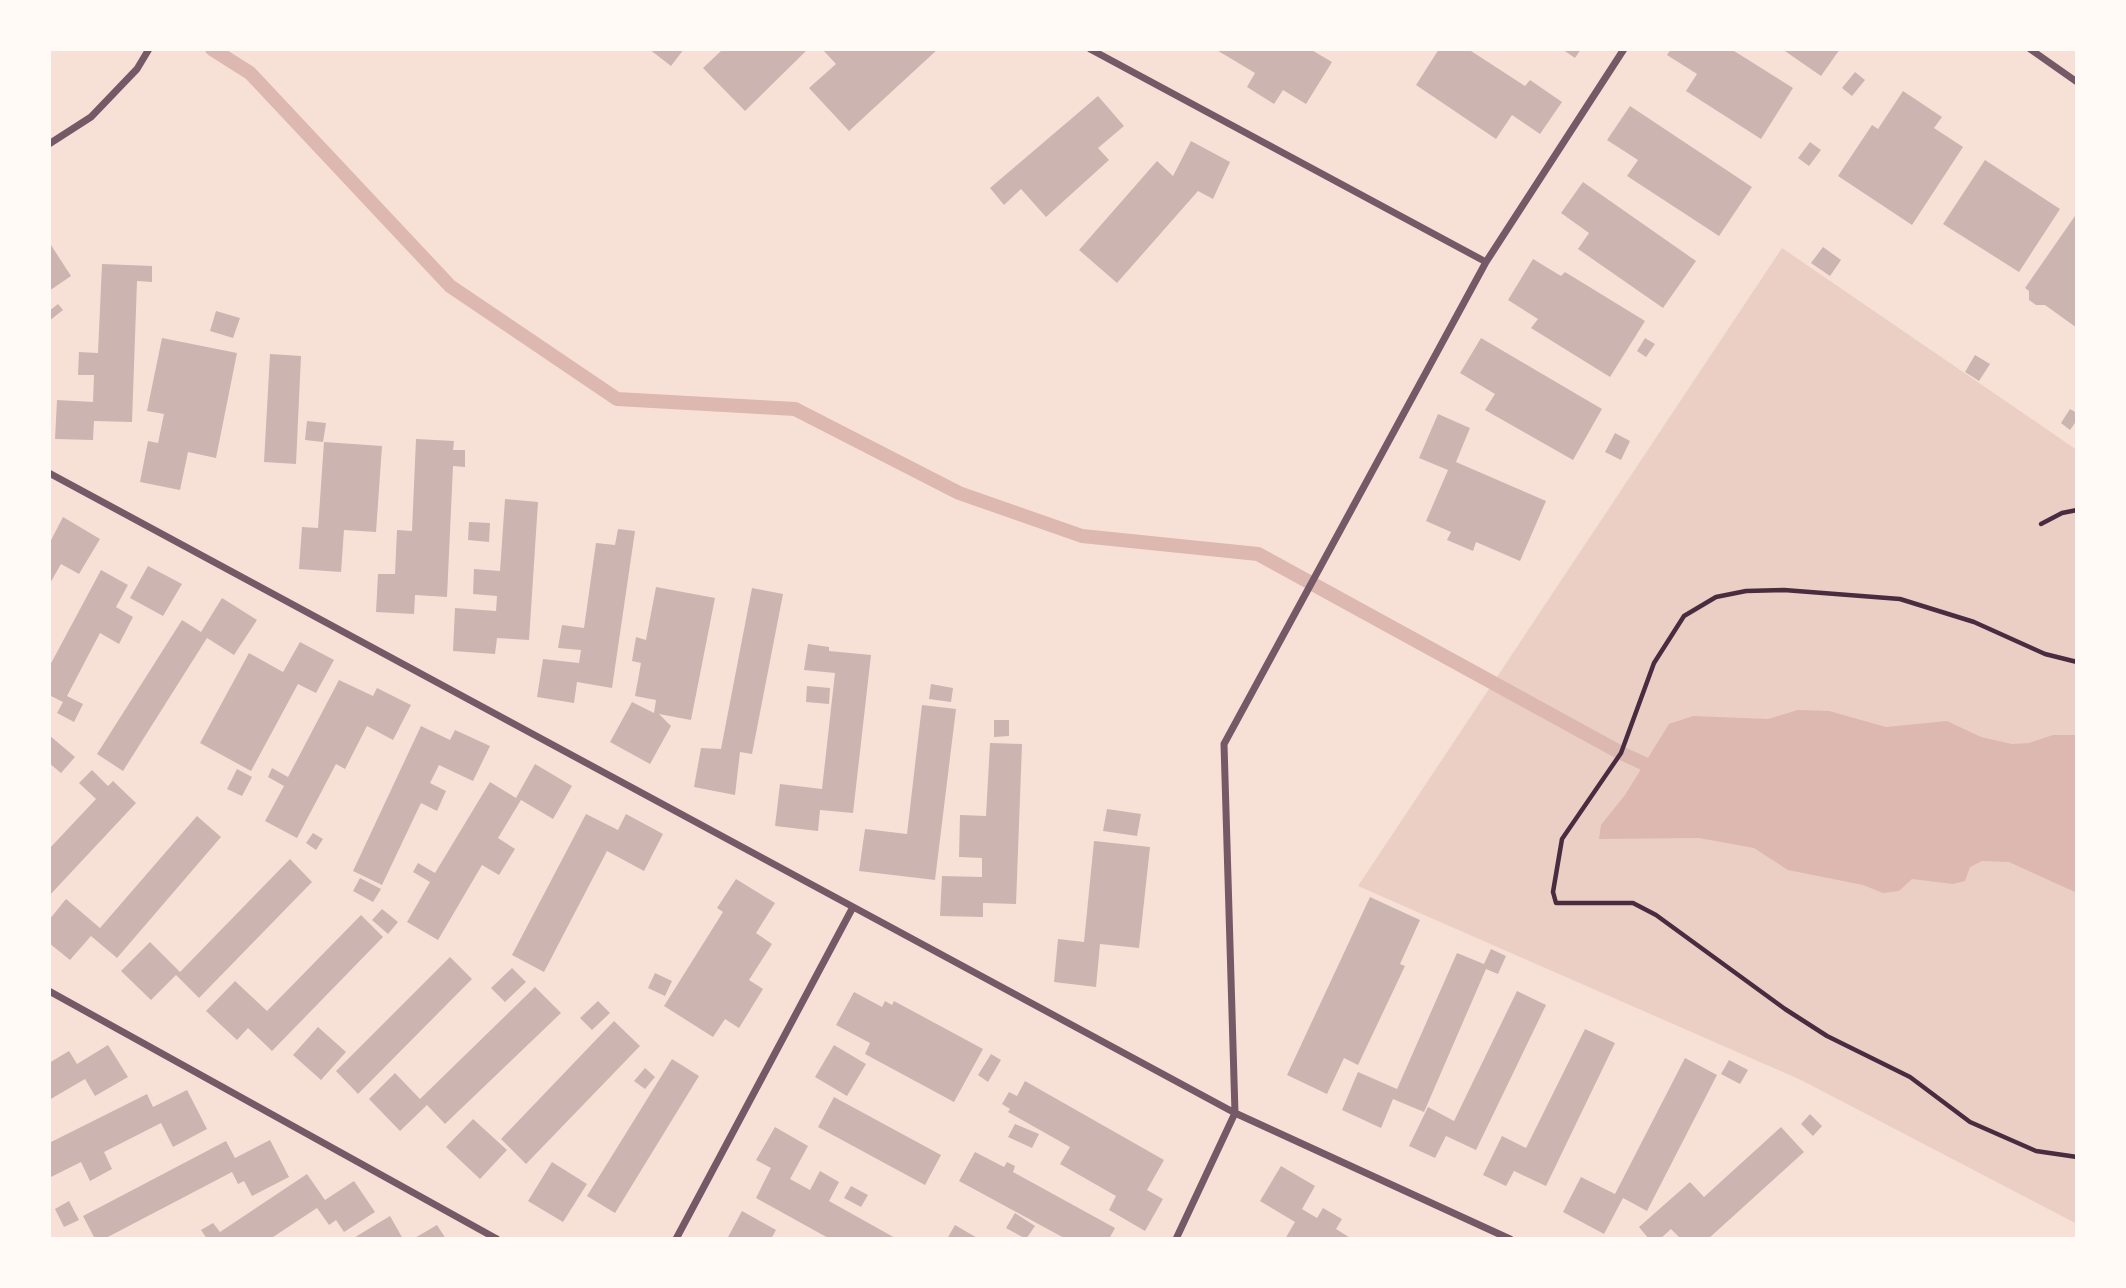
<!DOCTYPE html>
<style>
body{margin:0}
#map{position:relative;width:2126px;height:1288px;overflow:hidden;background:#f7e1d7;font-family:"Archivo Narrow",sans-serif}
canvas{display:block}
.frame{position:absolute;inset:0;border:51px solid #fffaf5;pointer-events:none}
</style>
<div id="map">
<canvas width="2126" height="1288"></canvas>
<div class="frame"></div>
</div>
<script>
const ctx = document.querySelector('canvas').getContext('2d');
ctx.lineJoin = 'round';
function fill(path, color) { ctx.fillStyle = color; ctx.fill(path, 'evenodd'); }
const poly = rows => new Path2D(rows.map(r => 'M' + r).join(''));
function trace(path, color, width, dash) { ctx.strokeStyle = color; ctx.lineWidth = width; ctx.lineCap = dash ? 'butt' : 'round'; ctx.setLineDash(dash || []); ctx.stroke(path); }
fill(poly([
 [1782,248,2077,450,2077,1224,1801,1080,1358,886]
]), '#ebcfc5');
fill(poly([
 [1798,710,1829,711,1886,727,1947,721,1981,737,2012,744,2029,743,2053,735,2077,735,2077,893,2009,862,1982,861,1970,867,1965,881,1953,884,1912,879,1899,891,1883,893,1863,885,1788,870,1754,848,1699,838,1599,839,1601,825,1625,795,1669,724,1693,716,1768,719]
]), '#dcb8b0');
trace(poly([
 [212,49,250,73,450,286,617,399,795,409,959,493,1082,536,1258,554,1621,753,1662,772]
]), '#dcb8b0', 14);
fill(poly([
 [649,49,684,49,671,66],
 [723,49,808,49,745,111,703,68],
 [822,49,938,49,849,131,809,88,836,64],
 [1215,49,1310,49,1332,62,1306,104,1283,90,1274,104,1247,87,1255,73],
 [1439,49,1468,49,1525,86,1530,80,1562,102,1540,134,1512,115,1496,139,1416,85],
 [1562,49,1581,49,1575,58],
 [1671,49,1731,49,1793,88,1761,139,1686,91,1697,74,1667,55],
 [1782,49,1840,49,1821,76],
 [1855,72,1865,80,1852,96,1842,88],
 [1903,91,1942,117,1934,128,1963,147,1912,225,1838,176,1872,125,1878,129],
 [1098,96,1124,126,1098,148,1109,160,1046,217,1021,189,1004,205,990,188],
 [1630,106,1752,187,1719,236,1627,176,1638,160,1607,140],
 [1191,141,1230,162,1213,199,1198,191,1117,283,1079,250,1157,161,1173,176],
 [1810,142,1821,150,1809,166,1798,158],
 [1985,160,2060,209,2019,272,1943,224],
 [1583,182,1696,261,1663,308,1578,249,1589,233,1561,213],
 [2077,213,2077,328,2045,305,2036,305,2029,300,2029,291,2025,288],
 [49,242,71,276,49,291],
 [1823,247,1841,260,1830,276,1811,263],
 [1533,259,1561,276,1565,272,1645,321,1610,377,1531,328,1538,319,1508,300],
 [102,264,152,266,152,282,137,281,132,422,94,421,93,440,55,439,57,400,93,402,94,375,78,375,79,352,98,353],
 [58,304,63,310,49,321,49,311],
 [216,311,240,318,233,338,210,331],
 [162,338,237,353,216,458,188,452,180,490,140,482,148,441,158,443,164,414,147,411],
 [1481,338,1602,409,1573,460,1485,410,1495,394,1460,373],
 [1645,338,1655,344,1646,357,1637,351],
 [270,354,301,356,296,464,264,462],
 [1975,355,1990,364,1979,381,1965,372],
 [2070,409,2077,413,2077,420,2070,430,2061,423],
 [1438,414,1470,428,1456,462,1546,501,1520,561,1476,542,1473,551,1447,540,1451,532,1426,521,1448,470,1419,458],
 [307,421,326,423,323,442,305,440],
 [1615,433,1630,441,1621,460,1605,452],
 [416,439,454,441,453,450,465,450,465,467,453,466,447,597,415,595,414,614,376,612,378,574,395,574,397,530,412,531],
 [324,442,382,446,376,532,344,530,341,572,299,569,302,527,318,528],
 [505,499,538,502,529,640,497,638,495,654,453,651,455,608,496,611,497,596,473,594,474,569,500,571],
 [63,517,100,539,79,574,61,564,49,585,49,544],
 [469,522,490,523,489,542,468,540],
 [618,529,635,531,612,688,577,682,574,703,537,697,543,659,579,663,581,650,558,648,562,625,584,628,596,543,615,545],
 [148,566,182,584,163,616,130,598],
 [101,570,128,585,116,607,133,617,119,644,100,633,67,696,83,704,74,722,57,713,63,702,49,695,49,667],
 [656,587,715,598,691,720,659,714,671,726,650,764,610,742,632,702,654,713,656,700,635,696,641,663,632,661,636,637,646,640],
 [752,588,783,594,752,754,740,752,735,795,694,787,701,748,721,749],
 [222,598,257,620,234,655,207,638,123,771,97,754,182,620,201,632],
 [300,642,334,660,316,693,298,684,251,771,200,743,249,653,283,672],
 [808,644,829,647,829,651,871,655,853,813,820,810,818,831,775,826,780,784,822,789,835,673,804,670],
 [339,680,373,696,377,688,411,705,393,740,367,726,345,769,336,764,297,838,265,821,284,786,268,777,272,768,288,777],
 [931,684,953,688,951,702,929,699],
 [807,686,830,688,829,704,806,702],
 [922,705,956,709,935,880,859,871,865,829,907,834],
 [994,720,1009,720,1009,736,994,737],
 [421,726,450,740,455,730,490,746,473,781,439,765,430,783,446,791,437,811,421,803,382,885,353,871],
 [49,735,75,757,61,773,49,763],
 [990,743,1022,744,1016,904,983,903,983,917,940,916,942,876,982,877,982,858,959,857,960,815,986,816],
 [535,764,572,786,553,819,521,800,498,838,515,849,499,875,482,865,438,940,407,922,430,882,413,872,418,863,435,873,490,782,516,798],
 [237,769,252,777,242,796,227,789],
 [92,770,108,786,113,781,136,803,49,896,49,849,96,799,79,783],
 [1107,809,1141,814,1137,836,1103,831],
 [586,814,618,830,626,814,663,834,644,871,607,851,544,972,512,955],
 [197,816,221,837,117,958,91,936,70,960,49,943,49,920,66,899,100,928],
 [313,833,323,839,316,850,306,843],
 [1094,841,1150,847,1139,948,1100,944,1096,987,1054,982,1058,939,1084,942],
 [290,859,312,882,199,998,176,975,151,1000,121,971,150,942,180,972],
 [360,878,381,889,373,902,353,891],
 [736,879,775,903,756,933,772,944,749,980,763,989,739,1028,725,1019,713,1037,664,1006,723,912,717,908],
 [1370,897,1420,920,1400,964,1405,966,1358,1065,1344,1058,1327,1094,1287,1075],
 [382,909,398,922,388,934,372,920],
 [361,915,383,937,272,1051,248,1028,237,1040,206,1011,235,981,267,1011],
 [1491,949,1506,956,1498,974,1486,969,1424,1112,1393,1099,1381,1128,1342,1110,1358,1072,1397,1089,1457,953,1484,964],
 [450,957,472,979,358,1094,336,1071],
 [512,968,526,982,505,1002,491,988],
 [655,973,672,981,665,996,648,988],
 [535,987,561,1013,445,1124,427,1105,400,1131,369,1099,395,1073,420,1099],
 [1517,991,1546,1005,1476,1150,1446,1136,1435,1158,1409,1146,1428,1107,1454,1121],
 [854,992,882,1007,885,1001,892,1005,894,1001,983,1049,954,1102,865,1054,870,1043,836,1025],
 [598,1001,610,1013,592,1030,580,1018],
 [614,1021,640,1046,526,1164,501,1139],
 [318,1027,346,1052,321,1080,293,1055],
 [1585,1029,1615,1043,1546,1186,1514,1171,1506,1186,1483,1175,1502,1136,1526,1148],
 [108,1045,128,1077,95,1096,85,1079,49,1100,49,1063,69,1051,77,1064],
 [834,1045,866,1064,847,1096,815,1077],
 [991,1054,1001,1060,988,1082,978,1075],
 [1685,1058,1717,1075,1647,1211,1623,1198,1604,1234,1563,1212,1581,1177,1615,1194],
 [672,1059,699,1076,615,1213,587,1196],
 [1729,1060,1748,1070,1740,1084,1721,1074],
 [645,1068,655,1077,645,1089,634,1081],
 [1025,1081,1164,1160,1147,1190,1163,1199,1145,1231,1109,1210,1116,1196,1060,1164,1070,1147,1008,1112,1010,1109,1002,1104,1009,1092,1017,1096],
 [187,1090,207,1129,173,1147,161,1123,104,1152,112,1169,90,1181,81,1162,49,1178,49,1143,147,1094,153,1107],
 [834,1097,941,1155,925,1185,818,1127],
 [1810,1114,1822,1126,1813,1136,1801,1124],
 [473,1119,507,1150,480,1179,446,1147],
 [1015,1124,1039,1134,1032,1148,1008,1137],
 [775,1127,808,1146,790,1179,810,1190,820,1171,839,1182,829,1201,897,1239,830,1239,756,1198,771,1168,756,1160],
 [1781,1127,1804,1152,1708,1239,1681,1239,1671,1229,1660,1239,1649,1239,1639,1227,1690,1182,1704,1197],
 [270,1140,289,1177,252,1196,244,1181,238,1184,232,1172,104,1239,95,1239,83,1216,226,1141,235,1158],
 [975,1152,1004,1167,1007,1162,1015,1166,1013,1172,1115,1228,1109,1239,1066,1239,959,1181],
 [552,1162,587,1184,563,1222,528,1201],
 [1281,1166,1315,1186,1302,1209,1317,1218,1323,1208,1342,1219,1336,1229,1352,1239,1285,1239,1295,1222,1260,1201],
 [307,1174,325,1200,354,1181,375,1212,344,1232,336,1220,329,1225,317,1208,270,1239,207,1239,201,1230,213,1223,220,1232],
 [851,1186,868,1195,861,1207,844,1198],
 [69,1201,79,1220,64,1227,55,1209],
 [742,1211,776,1230,771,1239,727,1239],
 [1015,1213,1035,1226,1026,1239,1006,1228],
 [390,1216,403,1239,352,1239],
 [437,1225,446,1239,413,1239],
 [955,1225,979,1239,947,1239]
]), '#ccb4b1');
trace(poly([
 [2041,524,2062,513,2077,510],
 [2077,662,2045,654,1974,622,1900,599,1784,590,1746,591,1716,597,1684,616,1654,663,1621,753,1562,839,1553,892,1556,903,1633,903,1656,915,1785,1009,1827,1036,1910,1077,1970,1122,2036,1151,2077,1157]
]), '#4a2c40', 4.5);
trace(poly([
 [1090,49,1486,262],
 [2030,49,2077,82],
 [49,144,91,117,137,69,149,49],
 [49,473,1235,1113,1510,1239],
 [49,991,497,1239],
 [676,1239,853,907],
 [1176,1239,1235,1113,1224,744,1486,262,1624,49]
]), '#755966', 7);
</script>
